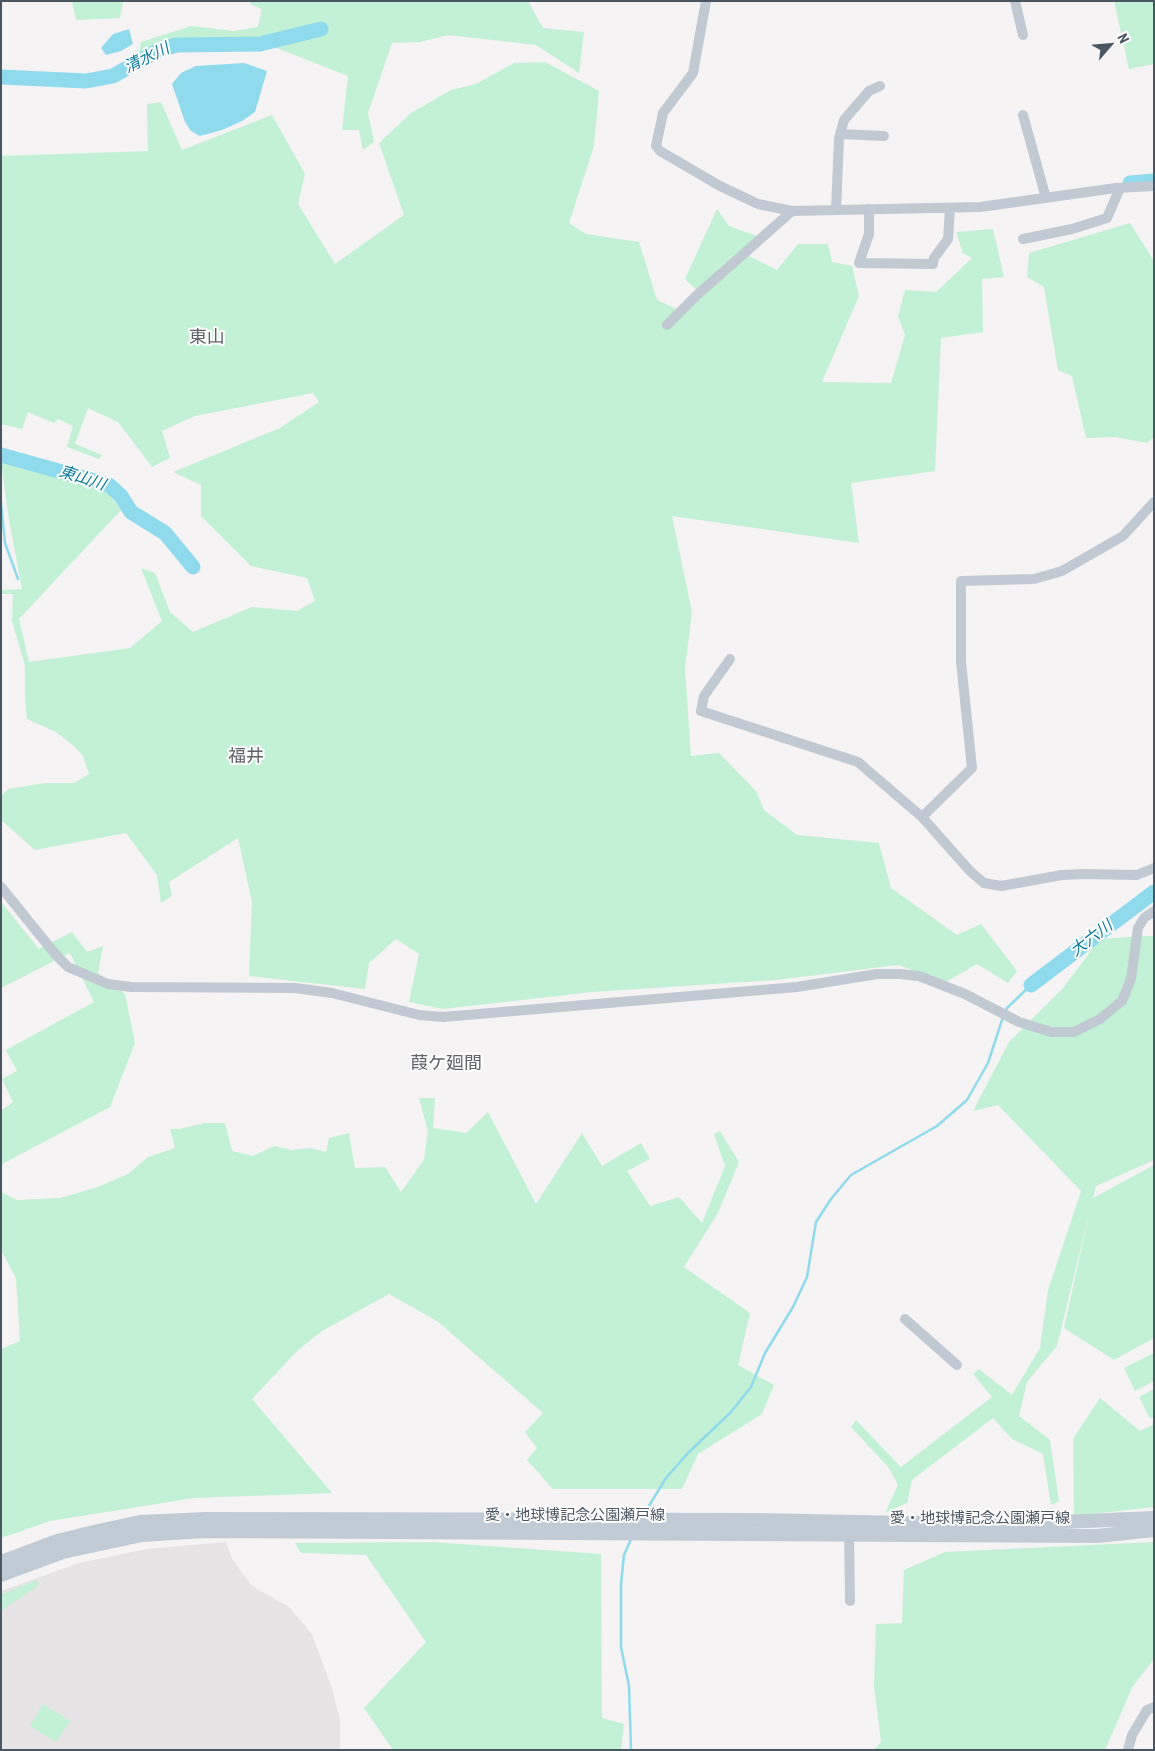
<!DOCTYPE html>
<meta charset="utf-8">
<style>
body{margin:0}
#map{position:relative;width:1155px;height:1751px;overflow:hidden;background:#f5f3f3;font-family:"Roboto Condensed",sans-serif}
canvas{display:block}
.frame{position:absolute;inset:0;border:2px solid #4a5661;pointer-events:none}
.north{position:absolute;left:1085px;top:20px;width:50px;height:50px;-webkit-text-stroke:4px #fff;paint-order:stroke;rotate:63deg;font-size:14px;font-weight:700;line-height:20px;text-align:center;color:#4a5661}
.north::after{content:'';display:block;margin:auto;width:18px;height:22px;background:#4a5661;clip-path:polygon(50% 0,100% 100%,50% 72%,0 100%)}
</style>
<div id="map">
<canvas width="1155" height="1751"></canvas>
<div class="frame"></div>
<div class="north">N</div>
</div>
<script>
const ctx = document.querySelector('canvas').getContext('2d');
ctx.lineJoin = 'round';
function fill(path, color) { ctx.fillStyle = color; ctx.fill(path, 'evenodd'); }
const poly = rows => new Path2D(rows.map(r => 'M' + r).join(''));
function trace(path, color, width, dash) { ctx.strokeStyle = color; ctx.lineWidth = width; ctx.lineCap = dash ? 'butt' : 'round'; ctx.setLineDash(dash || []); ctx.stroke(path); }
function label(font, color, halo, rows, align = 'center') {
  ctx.font = font + ' "Roboto Condensed","Noto Sans JP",sans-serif'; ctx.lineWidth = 4; ctx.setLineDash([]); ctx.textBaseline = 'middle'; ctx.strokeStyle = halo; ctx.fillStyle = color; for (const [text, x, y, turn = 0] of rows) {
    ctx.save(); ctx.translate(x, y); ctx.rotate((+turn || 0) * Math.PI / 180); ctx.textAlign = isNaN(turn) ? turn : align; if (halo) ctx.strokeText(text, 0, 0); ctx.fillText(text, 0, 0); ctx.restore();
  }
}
fill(poly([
 [226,1542,232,1559,252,1586,289,1607,312,1634,332,1689,340,1720,340,1750,1,1750,1,1591,79,1563,147,1549]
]), '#e6e4e5');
fill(poly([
 [72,1,123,1,120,18,76,20],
 [250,1,528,1,543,28,584,32,579,73,536,45,448,35,420,42,392,43,368,113,374,142,363,150,359,130,342,130,348,76,249,37,176,40,139,52,141,42,191,26,234,31,258,27,262,9,250,4],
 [1114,1,1154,1,1154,64,1129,69],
 [545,62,599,91,594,146,569,223,586,234,639,242,657,300,685,313,702,295,685,279,717,209,729,226,757,236,747,255,777,270,798,244,828,244,832,262,852,266,859,296,822,382,891,383,905,335,898,316,905,290,936,292,972,258,963,253,956,232,993,229,1004,277,982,279,983,332,941,338,935,471,851,483,859,543,672,516,692,612,685,668,691,756,719,753,756,791,764,810,797,835,879,843,891,888,957,935,981,924,1017,971,1008,983,977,964,946,982,898,965,776,980,592,992,443,1009,409,1002,419,954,396,939,369,963,365,989,249,976,252,902,238,838,169,882,172,896,161,903,157,875,126,833,35,850,1,820,1,796,8,789,45,783,74,783,89,774,83,756,74,746,56,732,27,719,25,699,25,665,12,621,13,594,1,594,1,590,22,589,9,520,1,462,108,492,121,510,19,619,29,662,130,648,162,621,141,568,155,573,170,612,193,632,252,607,297,611,315,601,307,578,251,566,201,516,201,485,173,472,280,428,319,402,313,393,195,416,162,431,170,458,152,467,118,422,88,408,75,444,102,455,99,459,67,447,73,426,58,419,54,423,28,412,22,429,1,424,1,156,148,151,147,104,161,102,182,150,272,115,305,174,298,204,335,264,404,215,379,143,411,113,451,90,476,84,514,63],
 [1130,223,1154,261,1154,437,1147,443,1115,437,1086,438,1072,376,1058,370,1044,287,1027,277,1029,253],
 [1,902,39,949,72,932,87,952,103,946,98,973,125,994,135,1043,110,1107,4,1163,1,1167,1,1111,13,1102,2,1079,17,1071,6,1050,94,1002,70,953,1,988],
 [1144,936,1154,936,1154,1160,1096,1186,1093,1198,1154,1165,1154,1338,1114,1360,1064,1328,1090,1210,1057,1346,1027,1382,1019,1416,1050,1440,1059,1501,1051,1505,1043,1454,1012,1439,993,1418,912,1480,907,1503,885,1513,898,1485,889,1468,851,1427,856,1420,901,1467,992,1397,973,1374,979,1369,1012,1395,1040,1348,1048,1290,1081,1191,998,1105,973,1111,1009,1042,1063,988,1100,939],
 [419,1098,435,1098,433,1128,466,1133,488,1112,536,1204,582,1133,602,1166,641,1143,650,1159,627,1171,650,1206,679,1197,702,1223,725,1166,714,1134,720,1131,739,1162,718,1213,684,1267,750,1313,738,1365,774,1385,762,1414,698,1454,682,1489,553,1489,527,1460,537,1448,525,1432,543,1413,437,1321,389,1294,322,1331,297,1351,252,1399,332,1493,194,1498,50,1521,1,1538,1,1349,20,1341,16,1278,1,1250,1,1192,17,1200,60,1198,98,1187,128,1174,148,1157,175,1148,170,1129,179,1129,205,1123,225,1123,232,1151,253,1156,274,1146,291,1150,311,1148,326,1152,329,1138,349,1133,355,1168,385,1167,401,1192,424,1160,428,1131],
 [1154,1353,1154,1381,1135,1391,1124,1368],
 [1154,1389,1154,1417,1150,1419,1139,1397],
 [1100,1398,1140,1431,1154,1424,1154,1507,1074,1516,1073,1439],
 [433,1542,601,1554,602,1718,624,1724,621,1750,393,1750,364,1708,426,1642,366,1555,301,1553,295,1543],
 [1154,1542,1154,1659,1133,1686,1105,1750,874,1750,881,1742,874,1686,876,1624,902,1623,904,1570,945,1552],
 [36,1580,38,1586,5,1608,1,1613,1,1595],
 [43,1704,70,1721,56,1742,30,1726]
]), '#c3f1d5');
fill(poly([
 [129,29,133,44,121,51,106,55,101,48,113,34],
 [244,63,267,71,255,112,242,121,222,130,200,136,191,131,185,122,172,84,181,73,196,66]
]), '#90daee');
trace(poly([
 [1,503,5,543,18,579],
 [1005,1012,1007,1008,1031,985],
 [644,1514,666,1478,688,1453,731,1412,751,1387,765,1353,793,1307,807,1277,816,1222,831,1199,851,1175,937,1126,967,1100,988,1063,1003,1017],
 [631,1539,624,1555,621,1584,621,1647,629,1686,631,1750]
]), '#90daee', 2.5);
trace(poly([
 [1,77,86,81,113,76,157,51,176,45,260,44,321,29],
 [1130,183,1154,181],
 [1,455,109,485,121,496,131,512,165,533,193,567],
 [1031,985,1154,892]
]), '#90daee', 15);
trace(poly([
 [706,1,693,73,663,113,656,146,660,151,720,186,758,204,792,211,980,207,1116,188,1154,186],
 [1015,1,1023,35],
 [1023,115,1046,198],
 [840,134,884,136],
 [869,209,869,234,859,263,933,264,934,258,948,239,950,208],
 [836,210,839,138,844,120,869,91,880,86],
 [1023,239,1072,229,1107,218,1120,188],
 [667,325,696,296,792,211],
 [730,659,704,696,701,711,858,762,922,817,970,871,984,883,1001,886,1062,875,1084,874,1137,875,1154,868],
 [922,817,972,768,961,662,961,581,1034,579,1062,571,1123,536,1154,502],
 [1,887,56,955,68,967,108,984,131,987,295,988,332,993,419,1015,443,1017,797,987,877,974,900,974,919,976,965,994,1019,1022,1051,1032,1074,1032,1100,1019,1122,1001,1131,979,1138,928,1144,918,1154,911],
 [905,1319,957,1365],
 [849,1530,850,1601],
 [1128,1750,1132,1735,1147,1710,1154,1707]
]), '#c1cad2', 10);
trace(poly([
 [1,1562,57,1541,98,1531,140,1522,206,1519,756,1520,907,1523,1062,1522,1154,1518],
 [1,1575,63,1552,142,1535,205,1531,1097,1536,1154,1530]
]), '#c1cbd6', 14);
label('15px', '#4a5661', '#fff', [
 ["愛・地球博記念公園瀬戸線",575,1516],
 ["愛・地球博記念公園瀬戸線",980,1519]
]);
label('italic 16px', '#0c7c9b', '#fff', [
 ["清水川",147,59,-26],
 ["東山川",82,479,18],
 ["大六川",1092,939,-37]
]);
label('18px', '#5f6368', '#fff', [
 ["東山",207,338],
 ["福井",246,757],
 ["葭ケ廻間",446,1064]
]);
</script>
